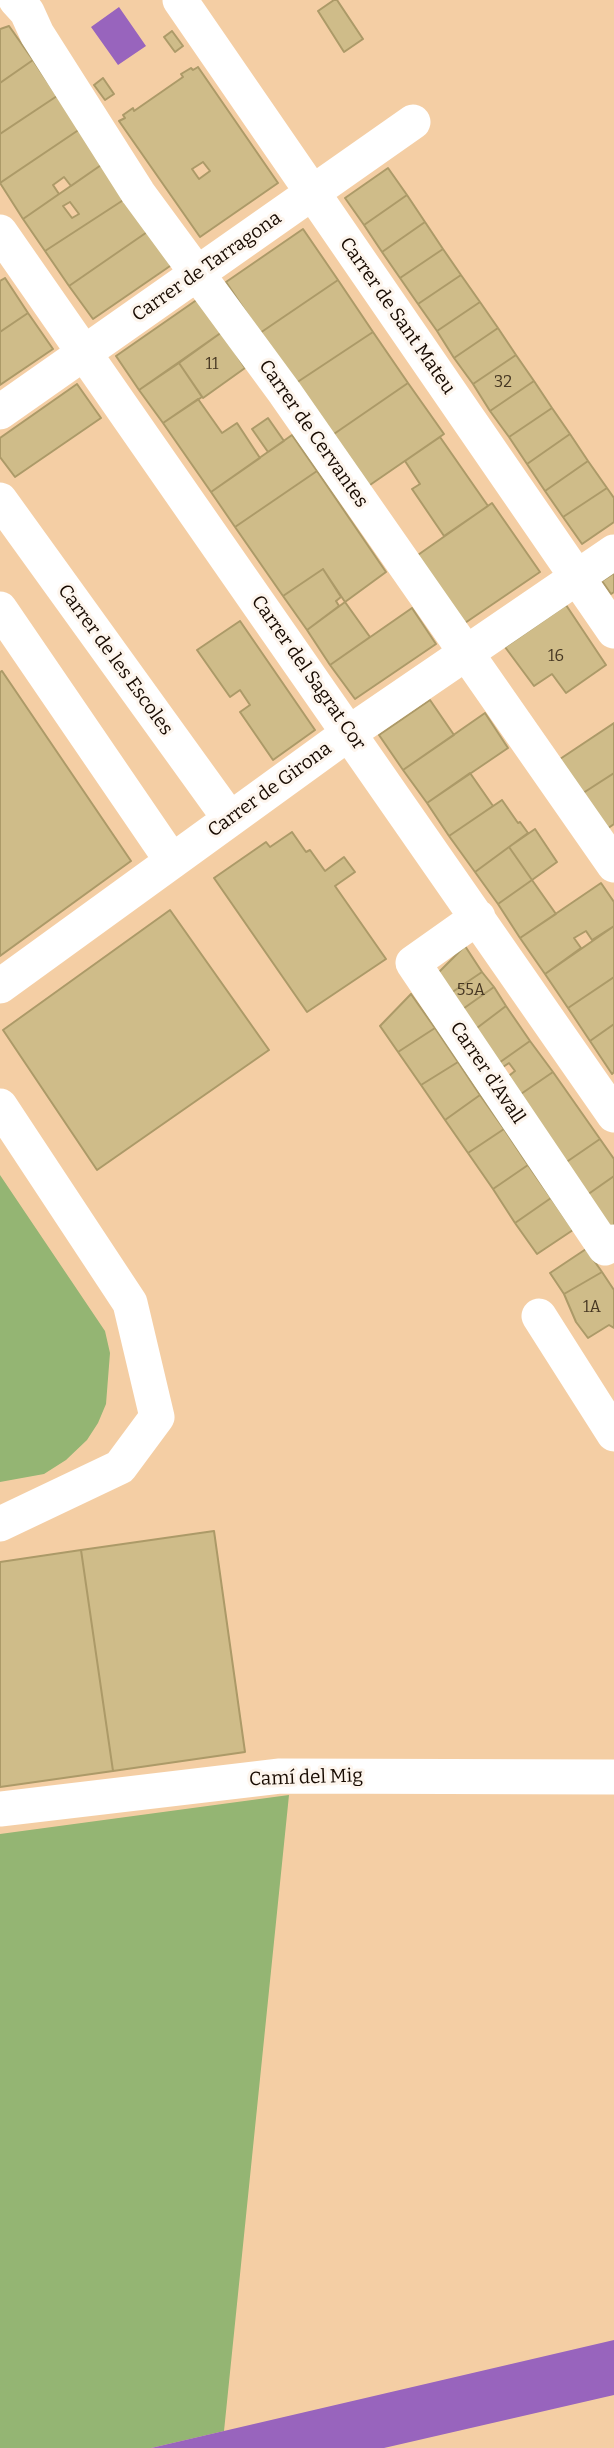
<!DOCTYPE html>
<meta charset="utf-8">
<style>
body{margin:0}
canvas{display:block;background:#f4cea4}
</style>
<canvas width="614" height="2448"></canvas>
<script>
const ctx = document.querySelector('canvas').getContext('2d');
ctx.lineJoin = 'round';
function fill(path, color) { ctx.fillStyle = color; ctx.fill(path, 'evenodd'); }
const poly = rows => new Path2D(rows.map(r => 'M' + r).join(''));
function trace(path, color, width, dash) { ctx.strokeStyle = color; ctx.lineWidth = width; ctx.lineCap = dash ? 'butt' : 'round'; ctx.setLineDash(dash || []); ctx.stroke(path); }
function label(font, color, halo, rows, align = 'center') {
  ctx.font = font + ' Bitter,serif'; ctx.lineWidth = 6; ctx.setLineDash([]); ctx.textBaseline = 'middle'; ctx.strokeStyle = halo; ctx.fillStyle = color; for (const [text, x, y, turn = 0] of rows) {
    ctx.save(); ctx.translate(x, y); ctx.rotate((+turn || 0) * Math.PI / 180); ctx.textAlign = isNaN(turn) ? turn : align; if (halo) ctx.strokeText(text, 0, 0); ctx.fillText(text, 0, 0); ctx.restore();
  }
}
fill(poly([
 [0,1175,105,1331,110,1353,106,1404,98,1423,87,1440,66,1460,44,1474,0,1482],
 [289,1795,224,2431,151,2448,0,2448,0,1834]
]), '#94b573');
fill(poly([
 [119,7,146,46,118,65,91,27],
 [614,2340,614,2395,384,2448,151,2448]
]), '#9864bd');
const building = poly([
 [334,0,337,0,363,39,344,52,318,11,334,0],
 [9,26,33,60,0,83,0,29,9,26],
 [172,31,183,46,175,52,164,37,172,31],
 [33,60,57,96,0,134,0,83,33,60],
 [198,67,278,183,200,237,119,121,125,118,123,115,133,108,134,111,183,77,181,74,191,68,193,70,198,67],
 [203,162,210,171,199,179,192,169,203,162],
 [103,78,114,94,105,100,94,85,103,78],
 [57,96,80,129,0,183,0,134,57,96],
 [80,129,104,163,71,186,64,177,53,185,59,194,23,219,0,183,80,129],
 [104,163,128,197,45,251,23,219,104,163],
 [70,202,79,214,72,218,63,206,70,202],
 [388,168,407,195,364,225,345,198,388,168],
 [407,195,425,222,382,252,364,225,407,195],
 [128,197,150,230,69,286,45,251,128,197],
 [425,222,443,249,400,278,382,252,425,222],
 [303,229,338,280,260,333,226,282,303,229],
 [150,230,173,264,93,319,69,286,150,230],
 [443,249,461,275,418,304,400,278,443,249],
 [461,275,480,302,437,331,418,304,461,275],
 [5,278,28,313,0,332,0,281,5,278],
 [338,280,373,332,296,383,260,333,338,280],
 [198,299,222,332,139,390,116,356,198,299],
 [480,302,498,328,454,358,437,331,480,302],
 [28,313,53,349,0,385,0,332,28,313],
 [498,328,516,355,473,384,454,358,498,328],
 [222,332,245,368,203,398,179,363,222,332],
 [373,332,408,383,331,436,296,383,373,332],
 [516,355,534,381,490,411,473,384,516,355],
 [179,363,202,397,163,423,139,390,179,363],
 [534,381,552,408,509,437,490,411,534,381],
 [408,383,444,434,367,487,331,436,408,383],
 [77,384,101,418,15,477,0,457,0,438,77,384],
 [198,399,222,433,237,423,260,458,211,492,163,423,198,399],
 [552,408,570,434,527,464,509,437,552,408],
 [268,418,284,441,268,452,252,429,268,418],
 [570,434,588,461,545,491,527,464,570,434],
 [292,435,317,471,235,527,211,492,292,435],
 [440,437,488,506,444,536,412,489,420,484,405,461,440,437],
 [588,461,607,488,563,517,545,491,588,461],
 [317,471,386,572,345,602,323,569,283,596,235,527,317,471],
 [607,488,614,498,614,522,582,544,563,517,607,488],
 [492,503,540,572,462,625,415,557,492,503],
 [323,569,341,597,336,601,339,606,307,630,283,596,323,569],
 [614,573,614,592,611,594,602,581,614,573],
 [345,602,370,637,330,665,307,630,345,602],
 [566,605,606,665,566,693,552,674,534,686,505,647,566,605],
 [412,608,436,644,355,699,330,665,412,608],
 [240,621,315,730,273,760,240,712,250,705,240,690,230,697,197,650,240,621],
 [2,671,131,861,0,956,0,672,2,671],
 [430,700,454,735,403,770,379,735,430,700],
 [485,713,508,748,427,803,403,770,485,713],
 [614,723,614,773,580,795,557,761,614,723],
 [470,773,493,806,449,836,427,803,470,773],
 [614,773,614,824,604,831,580,795,614,773],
 [502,800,518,823,520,822,528,833,475,872,449,836,502,800],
 [535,829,557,862,532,880,509,847,535,829],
 [292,832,306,852,310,850,325,871,344,857,355,872,335,886,386,959,307,1012,214,878,266,842,270,847,292,832],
 [509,847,532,880,498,904,475,872,509,847],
 [532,880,556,914,520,938,498,904,532,880],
 [601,883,614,902,614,926,592,940,586,931,574,938,581,948,545,974,520,938,601,883],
 [170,910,269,1050,97,1170,3,1030,170,910],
 [614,926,614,977,568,1008,545,974,614,926],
 [465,946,482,972,448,995,435,976,465,946],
 [482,972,494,987,460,1011,448,995,482,972],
 [614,977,614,1024,590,1041,568,1008,614,977],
 [494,987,506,1006,473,1031,460,1011,494,987],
 [411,994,435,1028,398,1052,380,1026,411,994],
 [506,1006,530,1041,496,1065,473,1031,506,1006],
 [614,1024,614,1072,612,1074,590,1041,614,1024],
 [435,1028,458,1062,421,1085,398,1052,435,1028],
 [530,1041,553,1072,518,1096,506,1078,515,1071,509,1063,500,1069,496,1065,530,1041],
 [458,1062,480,1095,445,1120,421,1085,458,1062],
 [553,1072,600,1139,565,1163,518,1096,553,1072],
 [480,1095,504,1129,468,1153,445,1120,480,1095],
 [504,1129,528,1165,493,1189,468,1153,504,1129],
 [600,1139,614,1159,614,1176,587,1195,565,1163,600,1139],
 [528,1165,551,1198,515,1223,493,1189,528,1165],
 [614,1176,614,1232,587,1195,614,1176],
 [551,1198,573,1230,537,1254,515,1223,551,1198],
 [586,1249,602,1272,564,1294,550,1273,586,1249],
 [602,1272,614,1290,614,1328,609,1325,588,1338,576,1322,564,1294,602,1272],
 [214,1531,245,1752,113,1771,81,1550,214,1531],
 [81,1550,113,1771,0,1787,0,1562,81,1550]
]);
fill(building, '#cfbc89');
trace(building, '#ac9a68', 2);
trace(poly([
 [16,0,27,12,37,34,138,193,285,393,614,865],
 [180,0,614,631],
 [0,232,614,1115],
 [0,412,413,122],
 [0,500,230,819],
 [0,609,172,861],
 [478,917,413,963,605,1248,614,1242],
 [0,986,349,733,614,552],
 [0,1106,130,1303,157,1417,120,1467,0,1524],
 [539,1316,614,1434],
 [0,1809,280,1776,614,1777]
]), '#fff', 35);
label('16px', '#453622', null, [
 ["11",212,365],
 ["32",503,383],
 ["16",556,657],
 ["55A",471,991],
 ["1A",592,1308]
]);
label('19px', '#170a00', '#fdf5ed', [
 ["Carrer de Tarragona",207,267,-35],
 ["Carrer de Sant Mateu",397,316,55],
 ["Carrer de Cervantes",313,434,55],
 ["Carrer de les Escoles",115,660,54],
 ["Carrer del Sagrat Cor",308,673,55],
 ["Carrer de Girona",270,790,-36],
 ["Carrer d'Avall",487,1073,56],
 ["Camí del Mig",306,1778,-2]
]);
</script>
